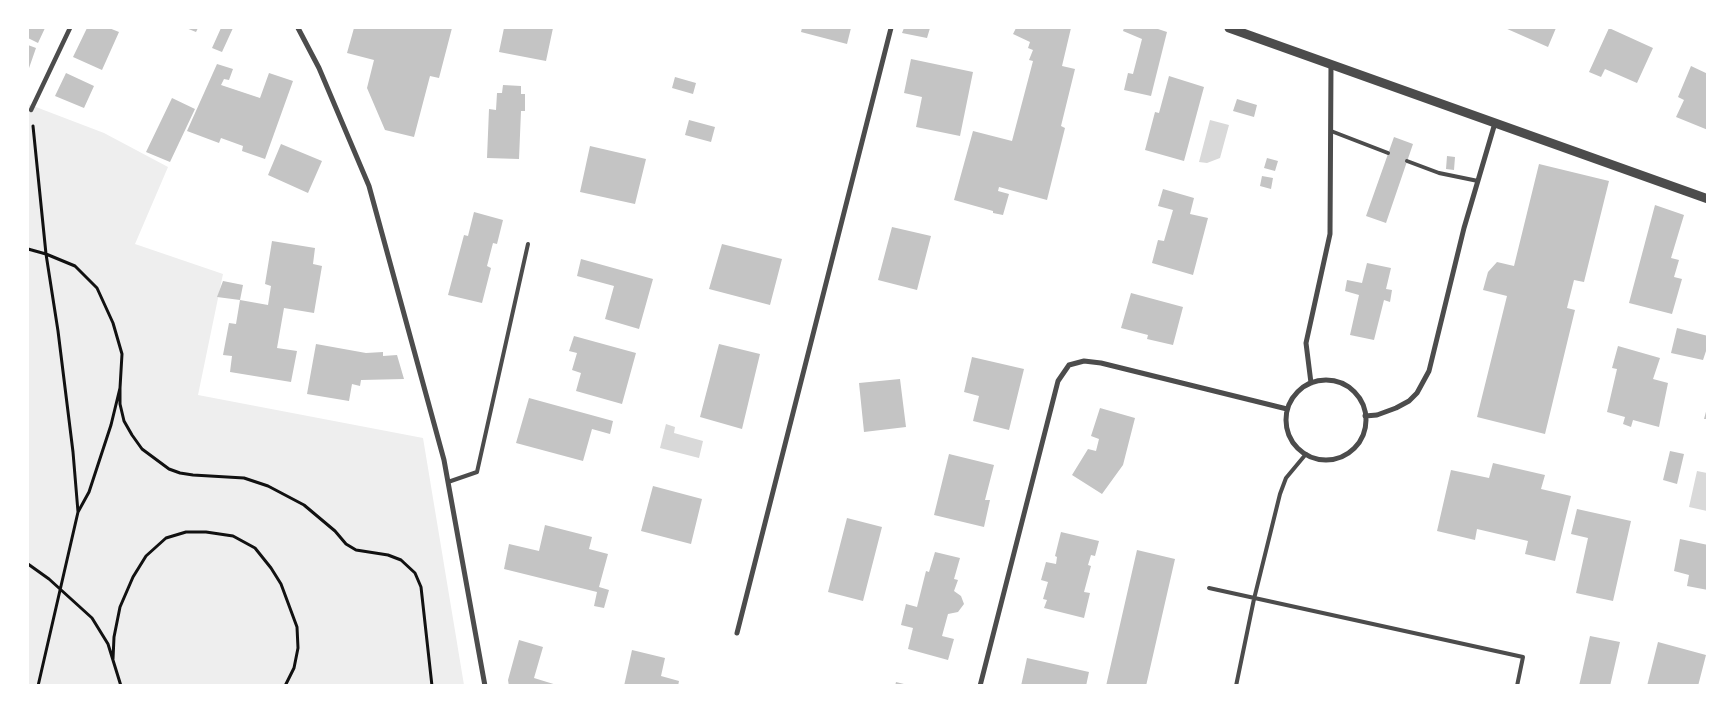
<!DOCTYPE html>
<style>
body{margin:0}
#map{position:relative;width:1735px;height:713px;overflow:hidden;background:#fff;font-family:"Work Sans",sans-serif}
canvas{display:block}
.frame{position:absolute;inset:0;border:29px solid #fff;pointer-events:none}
</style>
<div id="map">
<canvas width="1735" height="713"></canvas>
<div class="frame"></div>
</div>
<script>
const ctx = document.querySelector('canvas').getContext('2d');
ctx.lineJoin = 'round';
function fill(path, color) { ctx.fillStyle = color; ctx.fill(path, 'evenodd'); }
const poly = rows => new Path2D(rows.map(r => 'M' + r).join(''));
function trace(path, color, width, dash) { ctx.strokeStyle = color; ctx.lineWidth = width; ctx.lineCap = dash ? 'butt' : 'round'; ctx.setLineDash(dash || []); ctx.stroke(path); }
fill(poly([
 [28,104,104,133,168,167,135,244,223,274,198,395,423,438,464,685,28,685]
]), '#eee');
fill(poly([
 [1210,120,1229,125,1220,158,1207,163,1199,162],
 [666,424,675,427,674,433,703,441,699,458,660,448],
 [1697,471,1707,473,1707,511,1689,507]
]), '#d9d9d9');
fill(poly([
 [28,28,45,28,38,43,28,38],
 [87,28,109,28,119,32,102,70,73,57],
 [186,28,198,28,196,32],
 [221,28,233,28,222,52,212,48],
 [354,28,452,28,439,78,430,76,414,137,385,130,367,88,374,60,347,53],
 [504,28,553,28,546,61,499,52],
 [802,28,851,28,847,44,801,32],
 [904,28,930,28,927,38,902,33],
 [1016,28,1071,28,1062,66,1075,69,1061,126,1065,128,1047,200,999,187,998,191,1009,194,1003,215,993,213,993,211,954,200,973,131,1012,141,1033,61,1029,60,1033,50,1028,48,1030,42,1013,34],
 [1124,28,1155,28,1167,32,1151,96,1124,90,1128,73,1133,74,1142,39,1123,31],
 [1505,28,1556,28,1548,47],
 [1609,28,1653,48,1637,83,1605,69,1601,77,1589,72],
 [28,45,36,48,28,71],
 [911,59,973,72,960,136,916,127,922,97,904,93],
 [217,64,233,69,229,80,224,79,221,85,260,98,269,73,293,81,265,159,242,151,243,146,221,138,219,143,187,131],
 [1691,66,1708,74,1708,130,1676,117,1684,100,1678,97],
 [66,73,94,86,84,108,55,96],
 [1169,76,1204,87,1184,161,1145,150,1155,112,1159,113],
 [675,77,696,83,693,94,672,88],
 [503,85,521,86,521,94,525,94,525,111,521,111,519,159,487,158,489,109,496,110,497,93,502,93],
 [172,98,195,109,170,162,146,152],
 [1237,99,1257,105,1254,117,1233,111],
 [689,120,715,127,711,142,685,135],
 [1394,137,1413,144,1386,223,1366,216],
 [281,144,322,161,308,193,268,175],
 [590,146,646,159,635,204,580,192],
 [1447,156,1455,157,1454,170,1446,169],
 [1267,158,1278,161,1275,171,1264,168],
 [1539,164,1609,181,1584,282,1574,280,1567,308,1575,310,1545,434,1477,417,1507,296,1483,290,1488,272,1497,262,1514,266],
 [1262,176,1273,178,1271,189,1260,186],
 [1163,189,1194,198,1190,214,1208,218,1193,275,1152,263,1158,240,1164,241,1173,210,1158,206],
 [1655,205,1684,215,1671,258,1679,260,1674,277,1682,279,1672,314,1629,303],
 [474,212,503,220,497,244,493,243,487,266,491,268,482,303,448,295,464,235,468,236],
 [892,227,931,236,917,290,878,280],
 [272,241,315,248,313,264,322,266,314,313,284,308,277,348,297,351,291,382,230,372,232,356,223,355,229,323,236,324,240,300,268,305,271,286,265,284],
 [722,244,782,259,770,305,709,289],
 [581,259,653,279,639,329,605,319,614,286,577,276],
 [1367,263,1391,268,1386,289,1392,290,1390,302,1384,300,1374,340,1350,335,1359,295,1345,291,1347,280,1362,283],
 [223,281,243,285,240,300,217,297],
 [1131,293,1183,307,1173,345,1147,339,1148,335,1121,328],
 [1677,328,1708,336,1708,345,1703,360,1671,353],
 [574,336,636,353,622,404,576,391,581,373,572,370,577,353,569,351],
 [316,344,366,353,383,352,383,356,397,355,404,379,361,380,360,386,352,384,349,401,307,394],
 [719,344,760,354,742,429,700,417],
 [1618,346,1660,358,1653,379,1668,383,1659,427,1633,420,1631,427,1623,424,1625,417,1607,412,1617,369,1612,368],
 [972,357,1024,369,1009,430,973,421,979,396,964,392],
 [900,379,906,427,864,432,859,383],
 [529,398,613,421,610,434,592,429,583,461,516,443],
 [1100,408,1135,418,1123,465,1102,494,1072,475,1088,449,1096,451,1099,439,1091,436],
 [1707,408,1708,408,1708,419,1704,419],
 [1670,451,1684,454,1677,484,1663,480],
 [949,454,994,465,985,500,990,500,984,527,934,515],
 [1493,463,1545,475,1541,489,1571,496,1555,561,1525,554,1528,541,1477,529,1475,540,1437,531,1451,470,1489,478],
 [653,486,702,499,691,544,641,531],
 [1577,509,1631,521,1613,601,1576,593,1588,538,1571,534],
 [847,518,882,527,863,601,828,592],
 [545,525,592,537,589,549,608,554,599,587,609,590,604,608,594,606,597,592,504,569,509,544,539,551],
 [1061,532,1099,541,1095,556,1091,555,1088,565,1091,566,1084,592,1090,593,1084,618,1044,608,1047,600,1043,599,1048,582,1041,580,1046,562,1056,564,1057,557,1055,556],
 [1680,539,1708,545,1708,590,1687,586,1689,575,1674,571],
 [1137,550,1175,559,1146,686,1106,686],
 [935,552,960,558,954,579,958,580,954,591,961,596,964,604,958,612,948,614,942,636,954,639,948,660,908,649,913,628,901,625,906,604,917,607,926,571,929,572],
 [1590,636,1620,642,1610,686,1579,686],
 [519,640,543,647,534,678,560,686,509,686,508,680],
 [1658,642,1706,655,1698,686,1647,686],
 [632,650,665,658,661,676,679,681,678,686,624,686],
 [1027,658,1089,672,1086,686,1021,686],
 [896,682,908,685,907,686,895,686]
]), '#c4c4c4');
trace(poly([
 [33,126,46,254,58,331,73,452,78,512,38,686],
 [28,249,46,254,75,266,97,288,113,323,122,354,120,388,111,425,89,492,78,512],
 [120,388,120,404,124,421,132,435,142,449,169,469,180,473,193,475,244,478,268,486,304,505,335,531,346,544,356,550,388,555,401,560,415,573,421,587,432,686],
 [28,564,49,579,92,618,108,644,121,686],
 [113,659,114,637,120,607,133,577,146,556,166,538,186,532,206,532,233,536,255,548,271,568,281,584,297,627,298,648,294,668,285,686]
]), '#111', 3);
trace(poly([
 [1331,131,1388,153],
 [1407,161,1439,173,1478,181],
 [448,482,477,472,528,244],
 [1209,588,1523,657,1517,686],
 [1236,686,1254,599,1280,494,1286,478,1306,454]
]), '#4c4c4c', 4);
trace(poly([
 [31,110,70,28]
]), '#4c4c4c', 4.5);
trace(poly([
 [298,28,319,68,369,186,444,460,485,686],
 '1286 420a40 40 0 1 1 80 0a40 40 0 1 1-80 0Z',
 [1311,383,1306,343,1330,234,1331,64],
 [1365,416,1377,415,1396,408,1409,401,1417,393,1429,371,1464,228,1495,123],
 [737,633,891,28],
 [980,686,1058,381,1069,365,1084,361,1101,363,1287,409]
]), '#4c4c4c', 5);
trace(poly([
 [1229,28,1708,199]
]), '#4c4c4c', 9);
</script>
